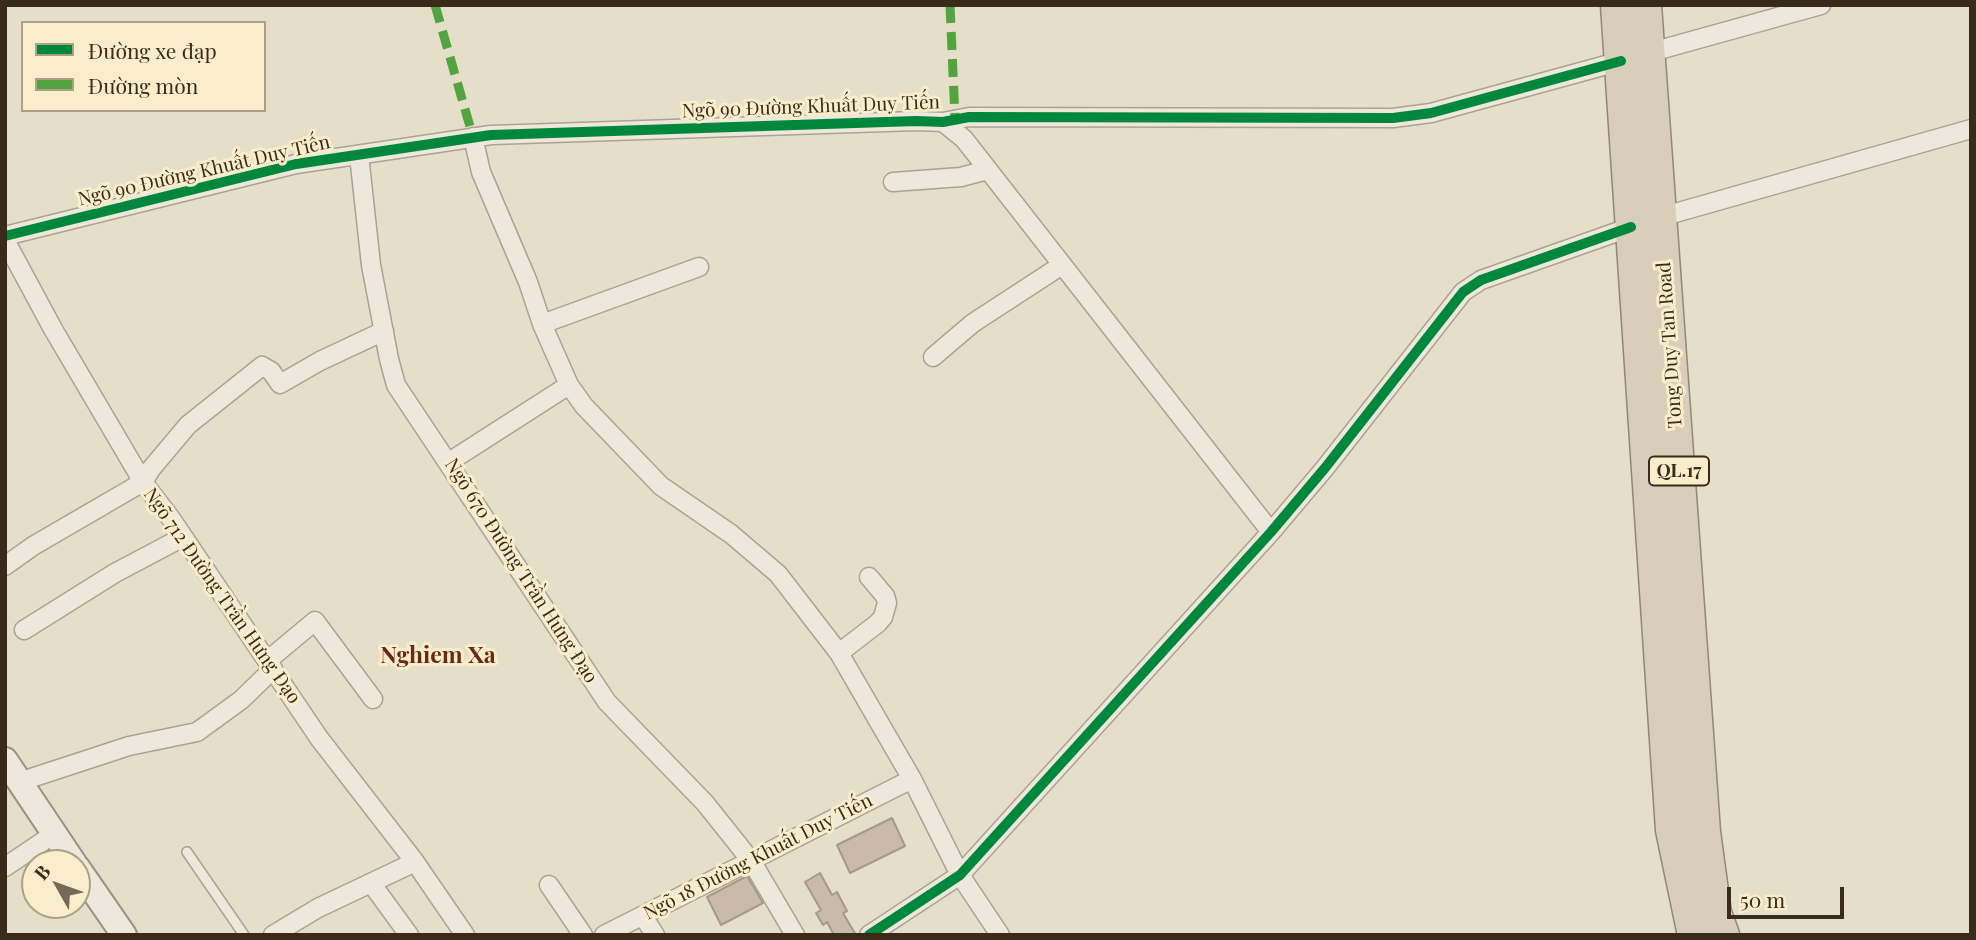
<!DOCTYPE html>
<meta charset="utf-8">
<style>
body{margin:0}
#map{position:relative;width:1976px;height:940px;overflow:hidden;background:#e5dec9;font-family:"Playfair Display",serif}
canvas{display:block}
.frame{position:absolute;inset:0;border:7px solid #392a1a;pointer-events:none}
.legend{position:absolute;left:21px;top:21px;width:245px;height:91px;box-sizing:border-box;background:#f9edcc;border:2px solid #ac9f85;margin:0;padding:9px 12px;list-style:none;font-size:21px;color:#392a1a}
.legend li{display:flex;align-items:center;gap:14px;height:35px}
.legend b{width:35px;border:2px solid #ac9f85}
.north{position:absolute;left:21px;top:849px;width:70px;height:70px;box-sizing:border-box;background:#f9edcc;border:2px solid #ac9f85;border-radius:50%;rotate:310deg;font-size:19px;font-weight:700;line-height:28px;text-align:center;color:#392a1a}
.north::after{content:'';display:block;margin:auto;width:24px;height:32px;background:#756957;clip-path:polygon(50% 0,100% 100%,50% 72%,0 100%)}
.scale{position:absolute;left:1727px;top:887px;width:117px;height:32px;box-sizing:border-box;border:4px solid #392a1a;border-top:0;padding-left:9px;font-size:21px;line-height:24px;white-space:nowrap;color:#392a1a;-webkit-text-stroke:5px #f9edcc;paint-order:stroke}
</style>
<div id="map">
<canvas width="1976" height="940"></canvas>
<div class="frame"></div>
<ul class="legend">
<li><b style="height:9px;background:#00873e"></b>Đường xe đạp</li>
<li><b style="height:9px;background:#53a440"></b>Đường mòn</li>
</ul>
<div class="north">B</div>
<div class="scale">50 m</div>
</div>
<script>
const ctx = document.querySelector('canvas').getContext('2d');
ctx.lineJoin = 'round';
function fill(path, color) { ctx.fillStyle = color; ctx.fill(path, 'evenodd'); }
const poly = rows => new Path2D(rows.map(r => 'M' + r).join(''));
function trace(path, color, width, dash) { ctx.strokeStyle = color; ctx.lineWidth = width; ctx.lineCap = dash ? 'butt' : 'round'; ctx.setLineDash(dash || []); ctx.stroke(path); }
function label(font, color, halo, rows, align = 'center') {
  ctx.font = font + ' "Playfair Display",serif'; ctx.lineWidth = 6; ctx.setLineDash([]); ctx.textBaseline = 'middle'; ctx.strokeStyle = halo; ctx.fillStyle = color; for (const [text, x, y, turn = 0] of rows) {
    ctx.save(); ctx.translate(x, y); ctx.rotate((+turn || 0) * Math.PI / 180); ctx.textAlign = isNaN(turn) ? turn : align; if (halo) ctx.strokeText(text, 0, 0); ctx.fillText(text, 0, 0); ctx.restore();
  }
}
const building = poly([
 [892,818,905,846,850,873,837,845,892,818],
 [820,873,832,895,837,892,847,911,843,913,856,935,834,935,827,922,823,925,816,913,821,910,805,882,820,873],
 [747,876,763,903,721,925,707,897,747,876]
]);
fill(building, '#cabba9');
trace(building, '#a59988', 2);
const lane = poly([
 [187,852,244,935]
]);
const street = poly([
 [1648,53,1821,5],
 [943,122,964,139,1271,532],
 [473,137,481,172,528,282,542,324,569,385,584,406,661,486,731,534,778,574,839,653,912,779,960,875,1000,935],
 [359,155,371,265,389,359,396,385,607,702,705,803,752,862,795,935],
 [893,182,961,177,987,170],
 [1661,217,1971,129],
 [5,236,296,164,491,135,916,121,943,122,969,117,1393,118,1431,113,1621,61],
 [5,240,53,329,143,482,172,520,319,738,415,862,465,935],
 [542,324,699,267],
 [933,357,973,323,1062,265],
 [449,462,569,385],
 [5,566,33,546,143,482,151,469,188,425,262,366,271,371,280,384,320,361,384,331],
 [24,630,115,573,183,537],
 [839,653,878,623,883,617,887,603,885,596,869,577],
 [267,661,315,621,373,699],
 [19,782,129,746,197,732,241,700,273,669],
 [5,867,54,834],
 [371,883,409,935],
 [549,885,583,935],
 [643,916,655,935],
 [273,935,318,908,415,862],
 [604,935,912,779],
 [869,935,960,875,1271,532,1325,468,1463,292,1481,280,1631,227]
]);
const secondary = poly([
 [5,760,74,863],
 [77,867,124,935]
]);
const highway = poly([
 [1617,5,1672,830,1694,935],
 [1645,5,1704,832,1715,913,1723,935]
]);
trace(lane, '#aaa293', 12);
trace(street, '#aaa293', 21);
trace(secondary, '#999182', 28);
trace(highway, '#8f8879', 35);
trace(lane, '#ede8db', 9);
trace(street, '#ede8db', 18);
trace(secondary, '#ede8db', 24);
trace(highway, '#d9ceb9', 32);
trace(poly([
 [435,5,473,137],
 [950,5,955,118]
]), '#53a440', 9, [18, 9]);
trace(poly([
 [5,236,296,164,491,135,916,121,943,122,969,117,1393,118,1431,113,1621,61],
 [869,935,960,875,1271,532,1325,468,1463,292,1481,280,1631,227]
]), '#00873e', 10);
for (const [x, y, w] of [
 [1679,471,60]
]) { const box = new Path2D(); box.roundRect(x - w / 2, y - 14.5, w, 29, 5); ctx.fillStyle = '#f9edcc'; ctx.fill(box); trace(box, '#392a1a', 2); }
label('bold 18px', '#392a1a', null, [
 ["QL.17",1679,471]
]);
label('19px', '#392a1a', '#f9edcc', [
 ["Ngõ 90 Đường Khuất Duy Tiến",811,107,-2],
 ["Ngõ 90 Đường Khuất Duy Tiến",204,171,-13],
 ["Tong Duy Tan Road",1670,345,-94],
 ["Ngõ 670 Đường Trần Hưng Đạo",521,571,57],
 ["Ngõ 712 Đường Trần Hưng Đạo",222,596,55],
 ["Ngõ 18 Đường Khuất Duy Tiến",758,857,-27]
]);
label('bold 23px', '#692a15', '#f9edcc', [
 ["Nghiem Xa",438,656]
]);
</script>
